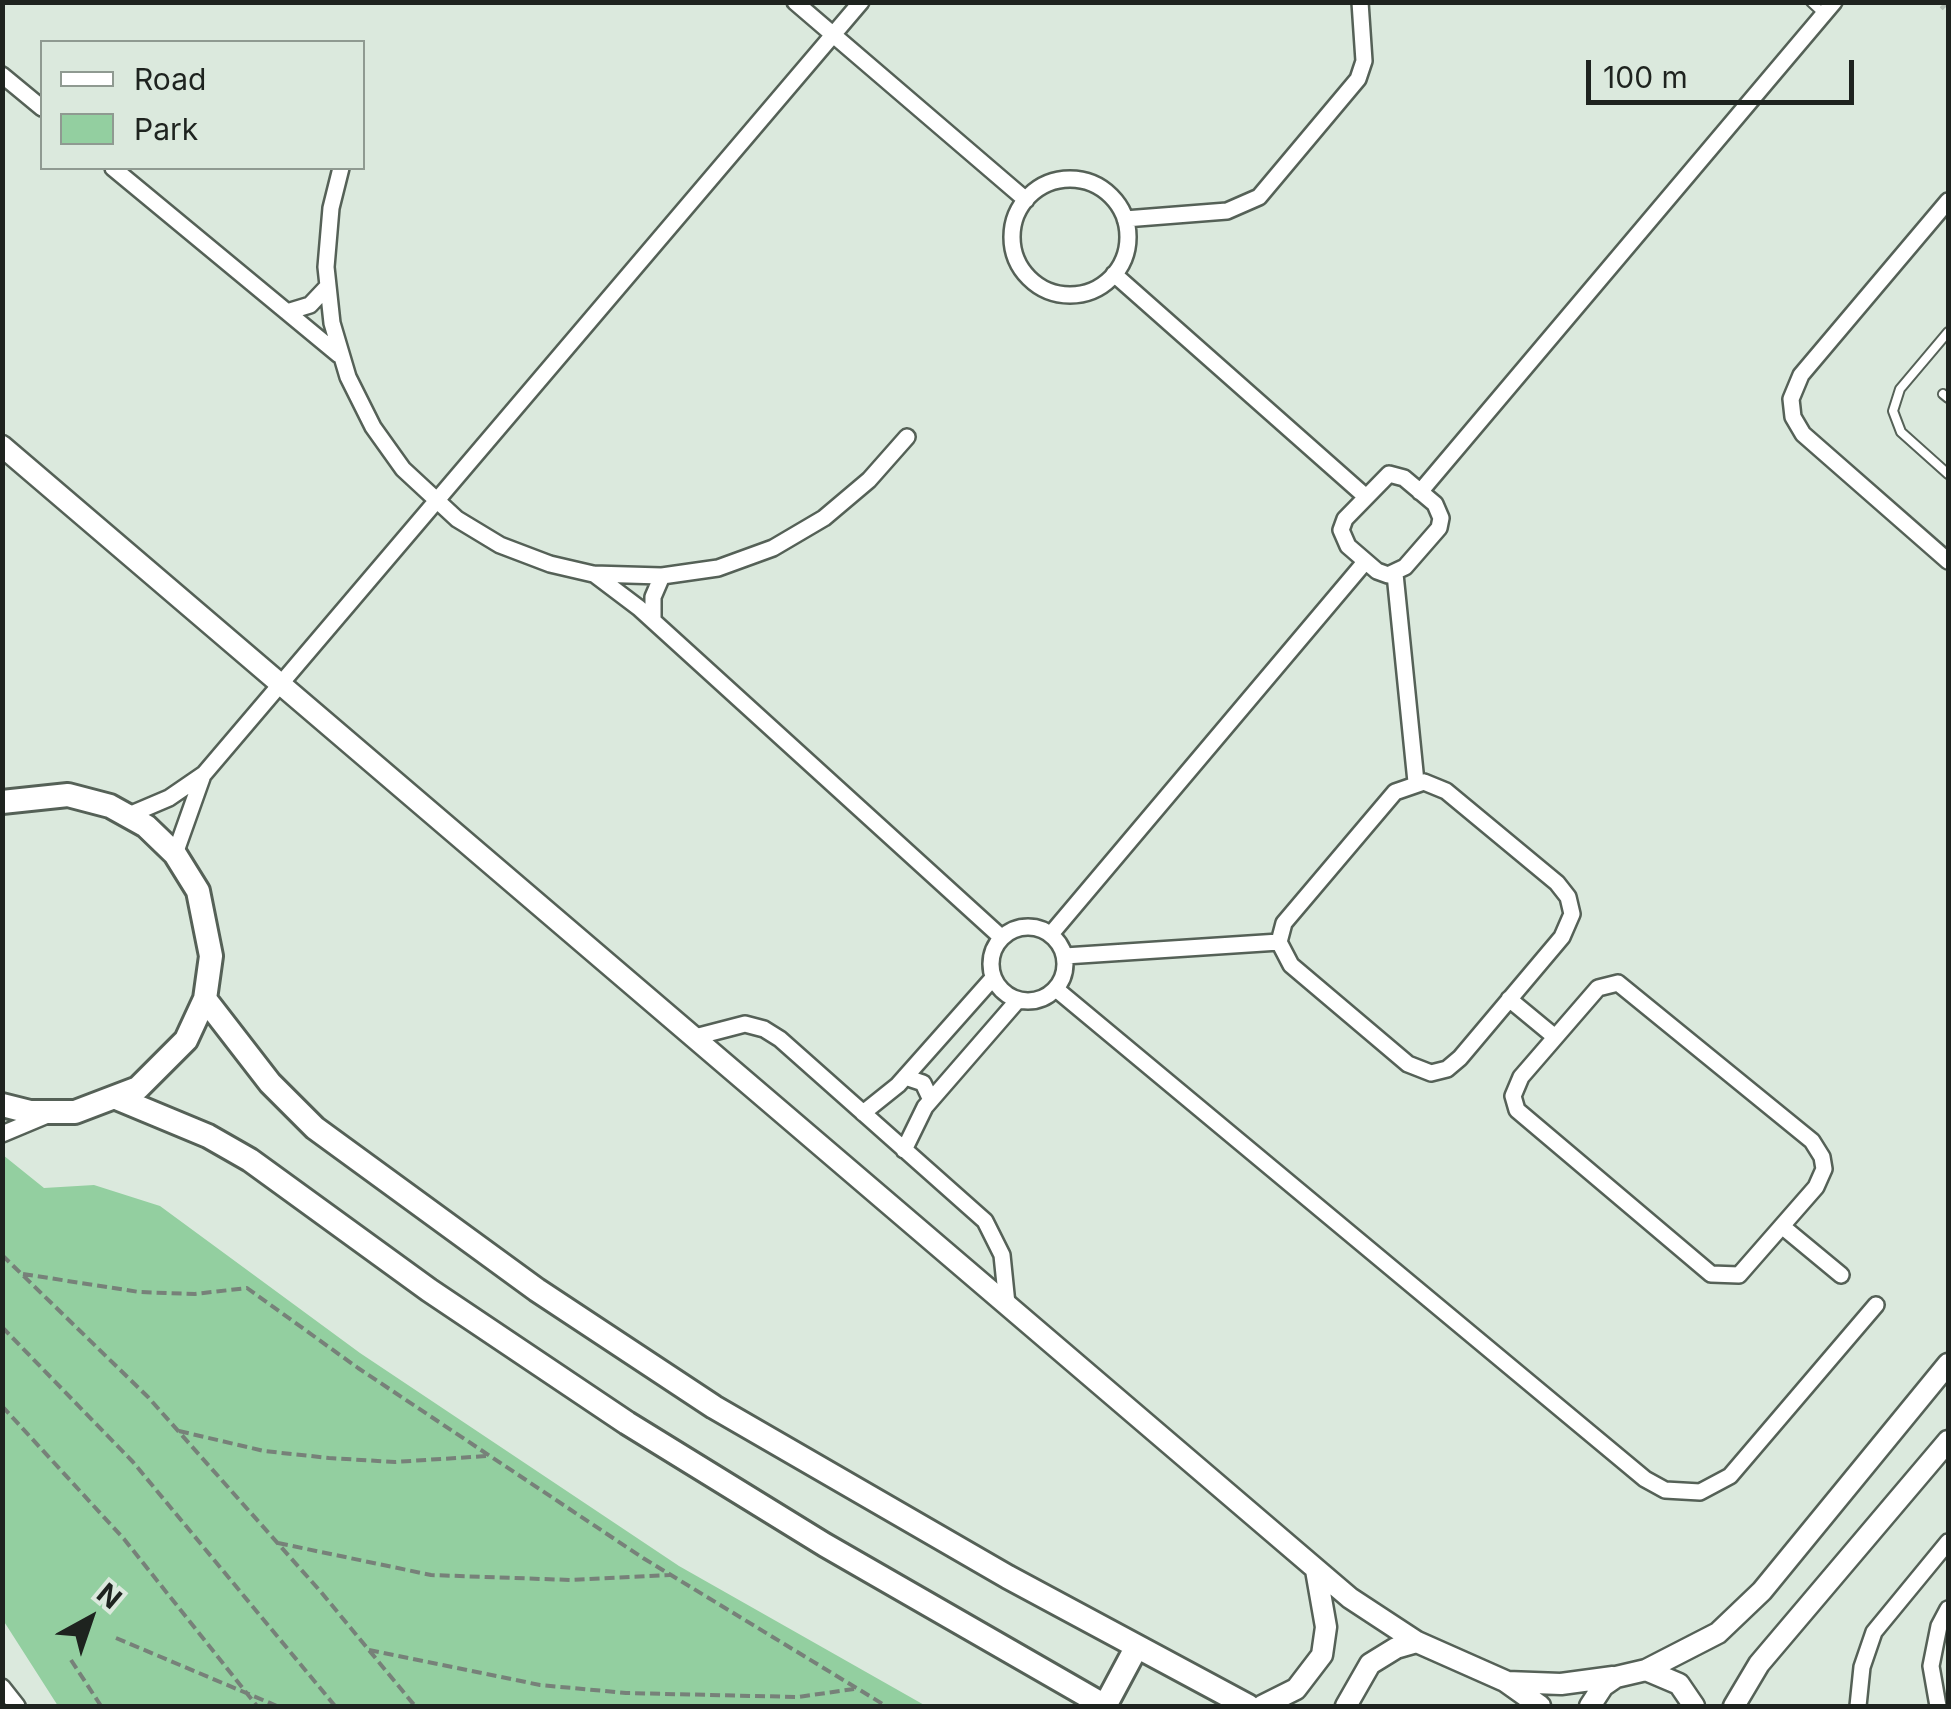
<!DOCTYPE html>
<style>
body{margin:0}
#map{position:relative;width:1951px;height:1709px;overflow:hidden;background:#dbe9dd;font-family:Inter,sans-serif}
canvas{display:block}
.frame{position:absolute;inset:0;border:5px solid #1e231f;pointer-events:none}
.legend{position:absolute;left:40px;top:40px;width:325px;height:130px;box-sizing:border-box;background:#dbe9dd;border:2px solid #8f9a91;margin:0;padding:12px 18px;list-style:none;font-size:30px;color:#1e231f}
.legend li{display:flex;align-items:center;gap:20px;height:50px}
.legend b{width:50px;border:2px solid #8f9a91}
.north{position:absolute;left:40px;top:1569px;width:100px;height:100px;-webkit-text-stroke:8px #dbe9dd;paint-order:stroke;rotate:40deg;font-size:28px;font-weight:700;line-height:40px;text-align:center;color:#1e231f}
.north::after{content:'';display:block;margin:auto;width:35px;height:45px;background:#1e231f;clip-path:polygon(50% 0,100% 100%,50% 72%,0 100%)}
.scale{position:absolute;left:1586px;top:60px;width:268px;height:45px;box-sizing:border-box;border:5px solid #1e231f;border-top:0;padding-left:12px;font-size:30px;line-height:35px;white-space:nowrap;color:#1e231f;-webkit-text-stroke:8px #dbe9dd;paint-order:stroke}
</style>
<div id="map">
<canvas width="1951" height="1709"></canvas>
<div class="frame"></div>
<ul class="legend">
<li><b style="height:12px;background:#fff"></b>Road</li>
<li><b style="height:28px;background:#93cfa0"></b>Park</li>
</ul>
<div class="north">N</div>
<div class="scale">100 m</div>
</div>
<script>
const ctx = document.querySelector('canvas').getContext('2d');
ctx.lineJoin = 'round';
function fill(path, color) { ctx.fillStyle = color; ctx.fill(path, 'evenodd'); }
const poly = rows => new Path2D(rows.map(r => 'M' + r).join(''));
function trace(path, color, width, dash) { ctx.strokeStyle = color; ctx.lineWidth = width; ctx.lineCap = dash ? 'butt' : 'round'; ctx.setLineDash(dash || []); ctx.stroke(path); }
fill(poly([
 [3,1155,44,1188,94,1185,160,1206,360,1353,679,1566,926,1706,58,1706,3,1620]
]), '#93cfa0');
trace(poly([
 [1945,2,1948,5]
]), '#b5c1b7', 15, [15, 8]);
const service = poly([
 [1811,2,1824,14],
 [1948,332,1900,389,1893,411,1901,432,1948,474],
 [1943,394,1948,398]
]);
const minor = poly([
 [795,2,1026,200],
 [2,75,42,108],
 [113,168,339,355],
 [341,168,331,208,326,267,332,323,348,377,373,427,403,469,457,519,500,545,550,564,593,574,662,576,718,568,773,548,824,518,869,480,907,437],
 '1012 237a58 58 0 1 1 116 0a58 58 0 1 1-116 0Z',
 [1948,201,1801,375,1791,399,1793,417,1803,434,1948,561],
 [1125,219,1227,211,1259,197,1358,79,1364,61,1360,2],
 [1114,274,1365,496],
 [287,312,310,305,327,287],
 [1389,474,1404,478,1435,504,1441,518,1439,528,1405,567,1388,575,1377,571,1348,546,1341,530,1345,519,1389,474],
 [1420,492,1834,2],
 [594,574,639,608,1001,937],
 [1395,574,1416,782],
 [653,620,653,597,662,576],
 [1424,782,1446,791,1557,883,1568,897,1572,914,1562,937,1460,1058,1447,1069,1431,1073,1408,1064,1291,965,1279,942,1284,923,1395,792,1424,782],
 [129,815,169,798,204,774,861,2],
 [175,854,202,778],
 '991 964a37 37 0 1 1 74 0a37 37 0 1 1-74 0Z',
 [1051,934,1365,562],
 [1065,956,1279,942],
 [1618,983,1812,1141,1822,1157,1824,1169,1816,1187,1739,1275,1711,1274,1517,1110,1513,1096,1521,1077,1598,988,1618,983],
 [1056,989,1645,1479,1665,1490,1700,1492,1730,1476,1876,1305],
 [1509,999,1555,1037],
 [695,1037,745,1024,764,1029,780,1039,985,1221,1002,1255,1007,1304],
 [905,1077,923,1083,931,1100],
 [863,1113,898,1085,993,978],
 [2,1134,45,1116],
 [904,1150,925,1107,1018,1000],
 [1783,1227,1841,1275],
 [2,1687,17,1706],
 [1858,1706,1862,1667,1874,1632,1948,1542],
 [1938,1706,1931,1666,1939,1626,1948,1609]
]);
const tertiary = poly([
 [2,446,1350,1598,1417,1642,1505,1681,1540,1706],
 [1646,1670,1718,1633,1762,1591,1948,1364],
 [1507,1682,1561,1684,1613,1677],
 [1262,1706,1296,1689,1322,1655,1326,1627,1316,1570],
 [1346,1706,1370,1664,1396,1648,1417,1642],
 [1590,1706,1603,1686,1616,1677,1646,1670,1679,1684,1694,1706],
 [1734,1706,1759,1664,1948,1441]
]);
const secondary = poly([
 [2,802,68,795,110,806,146,826,175,854,198,891,211,956,205,999,186,1040,138,1088,75,1112,30,1112,2,1105],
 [205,999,270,1083,315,1128,537,1290,714,1407,1008,1577,1248,1706],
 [119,1099,208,1136,250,1160,429,1290,627,1423,825,1545,1105,1706],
 [1105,1706,1136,1648]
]);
trace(service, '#556157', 12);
trace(minor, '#556157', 20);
trace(tertiary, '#556157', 25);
trace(secondary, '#556157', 28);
trace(poly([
 [2,1255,148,1397,321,1592,415,1706],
 [23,1274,139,1292,195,1294,247,1288,358,1368,643,1558,886,1706],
 [2,1327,133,1462,335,1706],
 [2,1406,124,1539,257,1706],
 [179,1431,264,1451,329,1458,395,1462,486,1456],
 [278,1543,431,1575,571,1580,670,1575],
 [116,1638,277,1706],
 [369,1650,540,1685,626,1693,798,1697,854,1689],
 [71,1660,101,1706]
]), '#778179', 4, [10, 5]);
trace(service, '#fff', 8);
trace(minor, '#fff', 15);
trace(tertiary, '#fff', 20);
trace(secondary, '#fff', 22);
</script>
